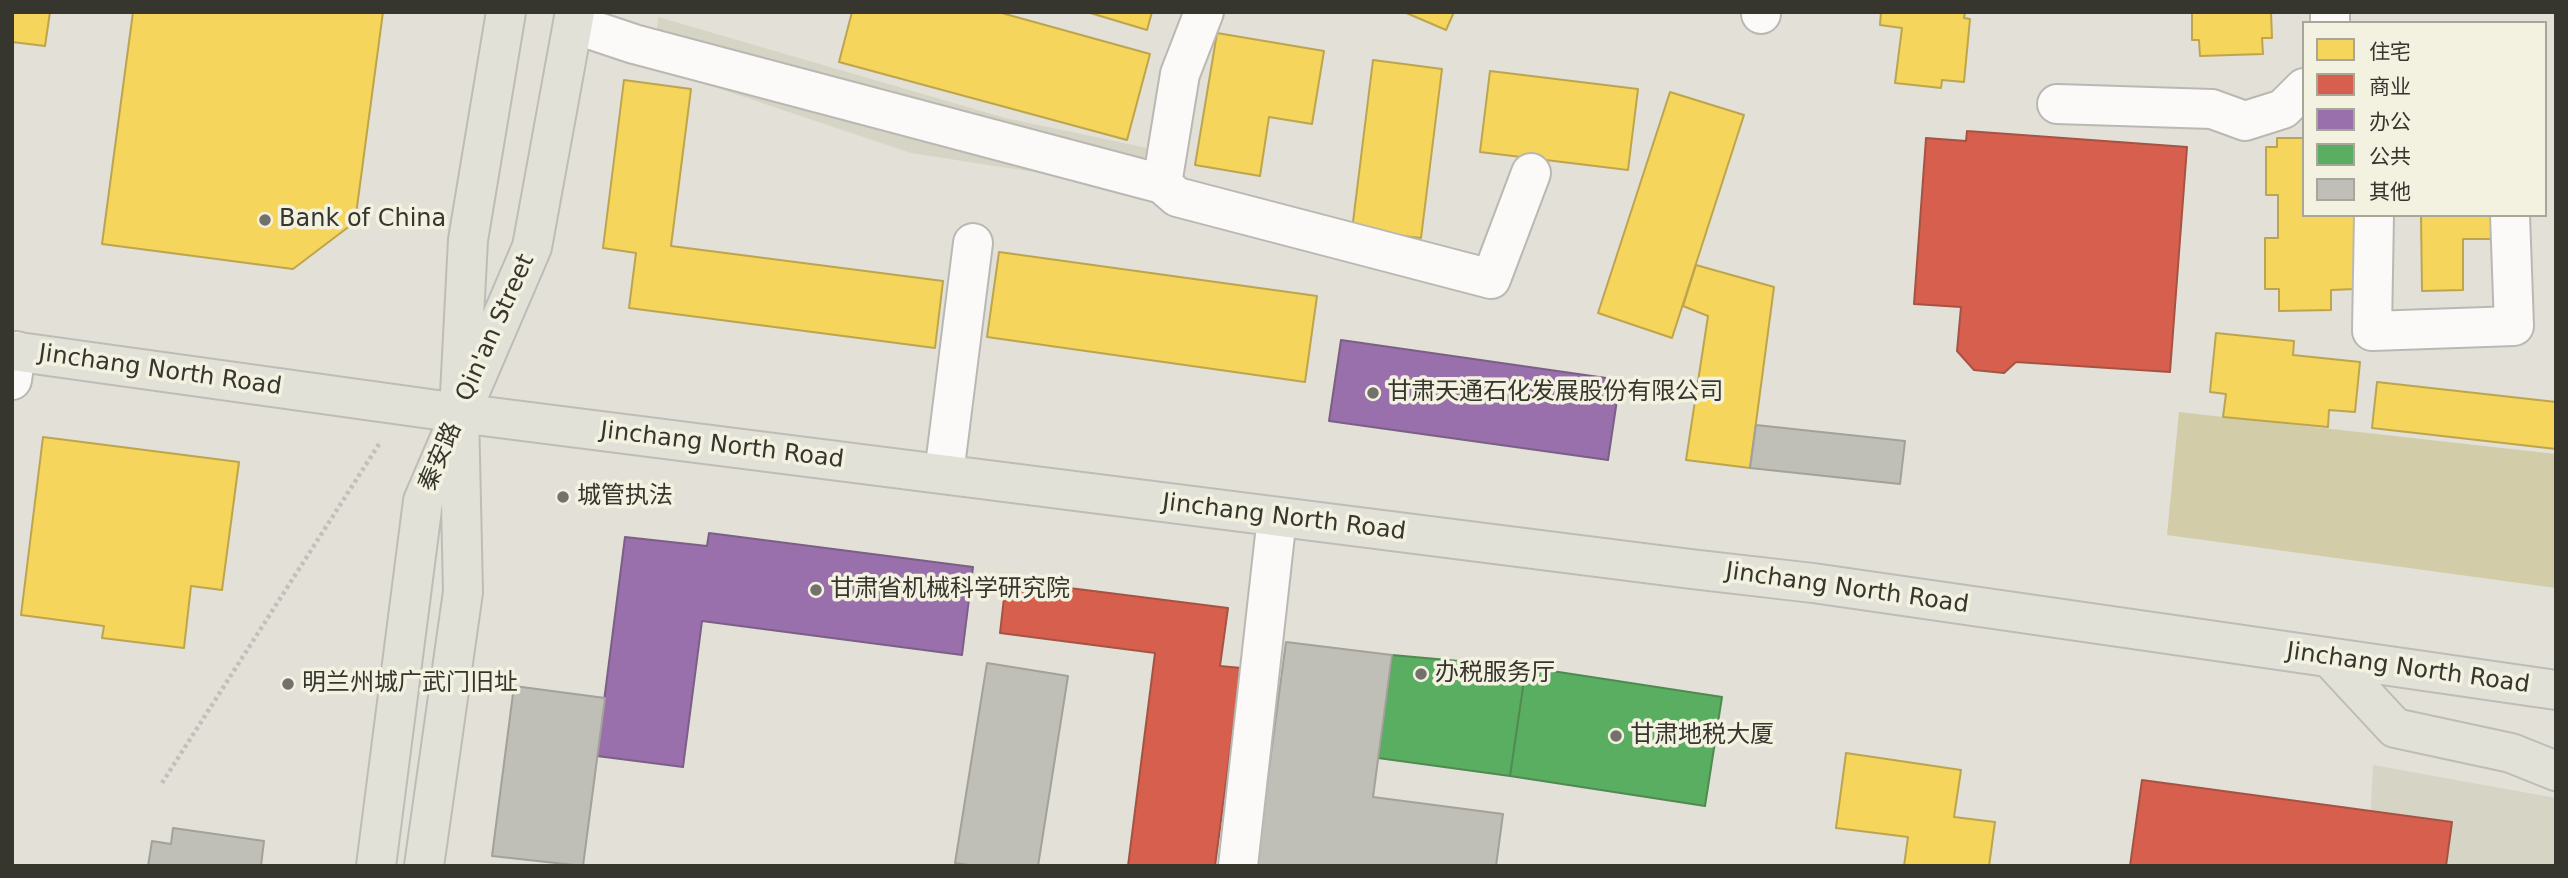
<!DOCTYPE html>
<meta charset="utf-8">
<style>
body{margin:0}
#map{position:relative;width:2568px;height:878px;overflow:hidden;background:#e2e0d7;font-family:"DejaVu Sans","Noto Sans SC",sans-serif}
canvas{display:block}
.frame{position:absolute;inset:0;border:14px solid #36362f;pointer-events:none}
.legend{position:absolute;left:2302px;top:21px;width:245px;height:196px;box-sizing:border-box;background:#f3f1e0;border:2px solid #a7a699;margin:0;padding:9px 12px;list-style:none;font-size:21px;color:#36362f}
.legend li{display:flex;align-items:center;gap:14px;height:35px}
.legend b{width:35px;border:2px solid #a7a699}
</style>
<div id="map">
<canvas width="2568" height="878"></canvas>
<div class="frame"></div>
<ul class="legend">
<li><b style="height:19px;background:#f6d55c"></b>住宅</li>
<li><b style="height:19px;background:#d6604d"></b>商业</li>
<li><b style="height:19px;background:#9970ab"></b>办公</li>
<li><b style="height:19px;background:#5aae61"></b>公共</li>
<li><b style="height:19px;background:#bfbeb7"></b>其他</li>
</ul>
</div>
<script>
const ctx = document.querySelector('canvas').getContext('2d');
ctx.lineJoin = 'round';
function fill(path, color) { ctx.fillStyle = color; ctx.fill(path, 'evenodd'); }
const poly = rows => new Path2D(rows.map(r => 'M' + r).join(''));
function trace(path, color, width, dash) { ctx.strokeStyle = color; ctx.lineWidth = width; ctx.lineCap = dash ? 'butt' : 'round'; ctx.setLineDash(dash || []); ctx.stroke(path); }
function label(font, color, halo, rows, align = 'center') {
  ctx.font = font + ' "DejaVu Sans","Noto Sans SC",sans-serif'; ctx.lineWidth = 7; ctx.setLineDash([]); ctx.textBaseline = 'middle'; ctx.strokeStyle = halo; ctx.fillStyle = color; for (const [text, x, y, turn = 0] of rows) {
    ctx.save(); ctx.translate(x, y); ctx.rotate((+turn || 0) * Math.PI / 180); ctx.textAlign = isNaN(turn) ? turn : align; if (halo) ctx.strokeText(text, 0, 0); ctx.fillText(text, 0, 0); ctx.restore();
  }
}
fill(poly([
 [658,17,1005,118,1147,148,1137,188,911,153,655,67],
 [2373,765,2556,798,2556,866,2368,866]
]), '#d6d4c4');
fill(poly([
 [2179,412,2556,454,2556,588,2167,535]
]), '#d2cda8');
const homes = poly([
 [12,12,50,12,45,46,12,42,12,12],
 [133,12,383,12,355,222,293,269,102,244,133,12],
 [852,12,998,12,1150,54,1127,140,839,62,852,12],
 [1087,12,1152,12,1147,30,1087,12],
 [1404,12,1454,12,1446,30,1404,12],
 [1881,12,1965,12,1964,18,1970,19,1964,82,1942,80,1941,88,1895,83,1902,28,1880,25,1881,12],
 [2192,12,2271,12,2272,38,2262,38,2263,54,2200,56,2199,40,2192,40,2192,12],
 [1217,33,1324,51,1312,124,1269,117,1260,176,1195,165,1217,33],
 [1373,60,1442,69,1421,238,1352,230,1373,60],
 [1490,71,1638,89,1628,170,1480,152,1490,71],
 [624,80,691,89,671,246,943,281,935,348,629,308,636,253,603,248,624,80],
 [1670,92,1744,115,1672,338,1598,313,1670,92],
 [2277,138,2304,138,2304,215,2361,215,2355,289,2331,290,2331,310,2279,311,2279,289,2265,289,2265,238,2278,238,2278,195,2266,195,2266,147,2277,147,2277,138],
 [2421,215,2495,215,2495,239,2463,239,2463,290,2422,291,2421,215],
 [999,252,1317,296,1305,382,987,337,999,252],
 [1696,265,1774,287,1750,468,1686,460,1708,316,1683,306,1696,265],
 [2216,333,2294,341,2293,355,2360,362,2355,412,2329,410,2328,427,2223,417,2226,394,2210,392,2216,333],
 [2377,382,2556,402,2556,449,2372,428,2377,382],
 [43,437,239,462,222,590,191,586,184,648,102,638,104,626,21,615,43,437],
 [1846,753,1961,770,1954,817,1995,822,1989,866,1904,866,1908,837,1836,828,1846,753]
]);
fill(homes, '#f6d55c');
trace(homes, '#bca54e', 2);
const shops = poly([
 [1967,131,2187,147,2170,372,2016,362,2004,373,1974,370,1957,351,1961,307,1914,304,1926,138,1966,141,1967,131],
 [1006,580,1228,608,1220,666,1241,668,1215,866,1128,866,1155,653,1000,633,1006,580],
 [2142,780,2452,822,2446,866,2130,866,2142,780]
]);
fill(shops, '#d6604d');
trace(shops, '#a65344', 2);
const offices = poly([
 [1341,340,1620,380,1608,460,1329,421,1341,340],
 [709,533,973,567,962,655,702,621,683,767,597,756,625,537,707,546,709,533]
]);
fill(offices, '#9970ab');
trace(offices, '#7b5f86', 2);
const public = poly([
 [1392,655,1526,667,1510,776,1378,758,1392,655],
 [1526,667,1722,697,1705,806,1510,776,1526,667]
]);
fill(public, '#5aae61');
trace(public, '#4f8a52', 2);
const building = poly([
 [1756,425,1905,441,1900,484,1750,468,1756,425],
 [1286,642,1392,655,1373,797,1503,814,1496,866,1256,866,1286,642],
 [987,663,1068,676,1038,866,975,866,955,863,987,663],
 [514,686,605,698,583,866,492,856,514,686],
 [173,828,264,841,261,866,148,866,152,841,171,844,173,828]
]);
fill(building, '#bfbeb7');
trace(building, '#a2a19a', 2);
const minor = poly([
 [1204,12,1180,74,1162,184,1177,197,1491,279,1531,173],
 [2330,12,2330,23],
 [1761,14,1761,12],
 [574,24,634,44,1162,184],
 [2057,104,2212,109,2245,121,2283,109,2304,88],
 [2374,215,2372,331,2514,326,2510,215],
 [12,380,16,351],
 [944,474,973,243],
 [1238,866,1277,517]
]);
const major = poly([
 [12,351,459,413,1691,569,1813,583,2556,690],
 [2330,658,2395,728,2511,753,2556,771],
 [376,866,423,501,532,247,575,12],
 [424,866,463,592,459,413,468,240,506,12]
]);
trace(minor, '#b9b8b2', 42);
trace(major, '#bdbdb8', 42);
trace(poly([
 [162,783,381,441]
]), '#c1c0bd', 4.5, [3.5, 3.5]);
trace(minor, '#fbfaf9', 38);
trace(major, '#e2e1d8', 38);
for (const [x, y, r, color] of [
 [265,220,7,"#72726a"],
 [1373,393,7,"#72726a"],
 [563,497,7,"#72726a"],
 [816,590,7,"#72726a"],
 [1421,674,7,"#72726a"],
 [288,684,7,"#72726a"],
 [1616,736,7,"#72726a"]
]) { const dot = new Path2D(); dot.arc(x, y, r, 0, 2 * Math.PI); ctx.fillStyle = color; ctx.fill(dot); trace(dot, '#f3f1e0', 2.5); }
label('24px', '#36362f', '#f3f1e0', [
 ["Bank of China",279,220],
 ["甘肃天通石化发展股份有限公司",1387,393],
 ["城管执法",577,497],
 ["甘肃省机械科学研究院",830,590],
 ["办税服务厅",1435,674],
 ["明兰州城广武门旧址",302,684],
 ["甘肃地税大厦",1630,736]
], 'left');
label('24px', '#36362f', '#f3f1e0', [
 ["Qin'an Street",496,328,-66],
 ["Jinchang North Road",160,371,8],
 ["Jinchang North Road",722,446,7],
 ["秦安路",441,457,-67],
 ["Jinchang North Road",1284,518,7],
 ["Jinchang North Road",1847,589,8],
 ["Jinchang North Road",2408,669,8]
]);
</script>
